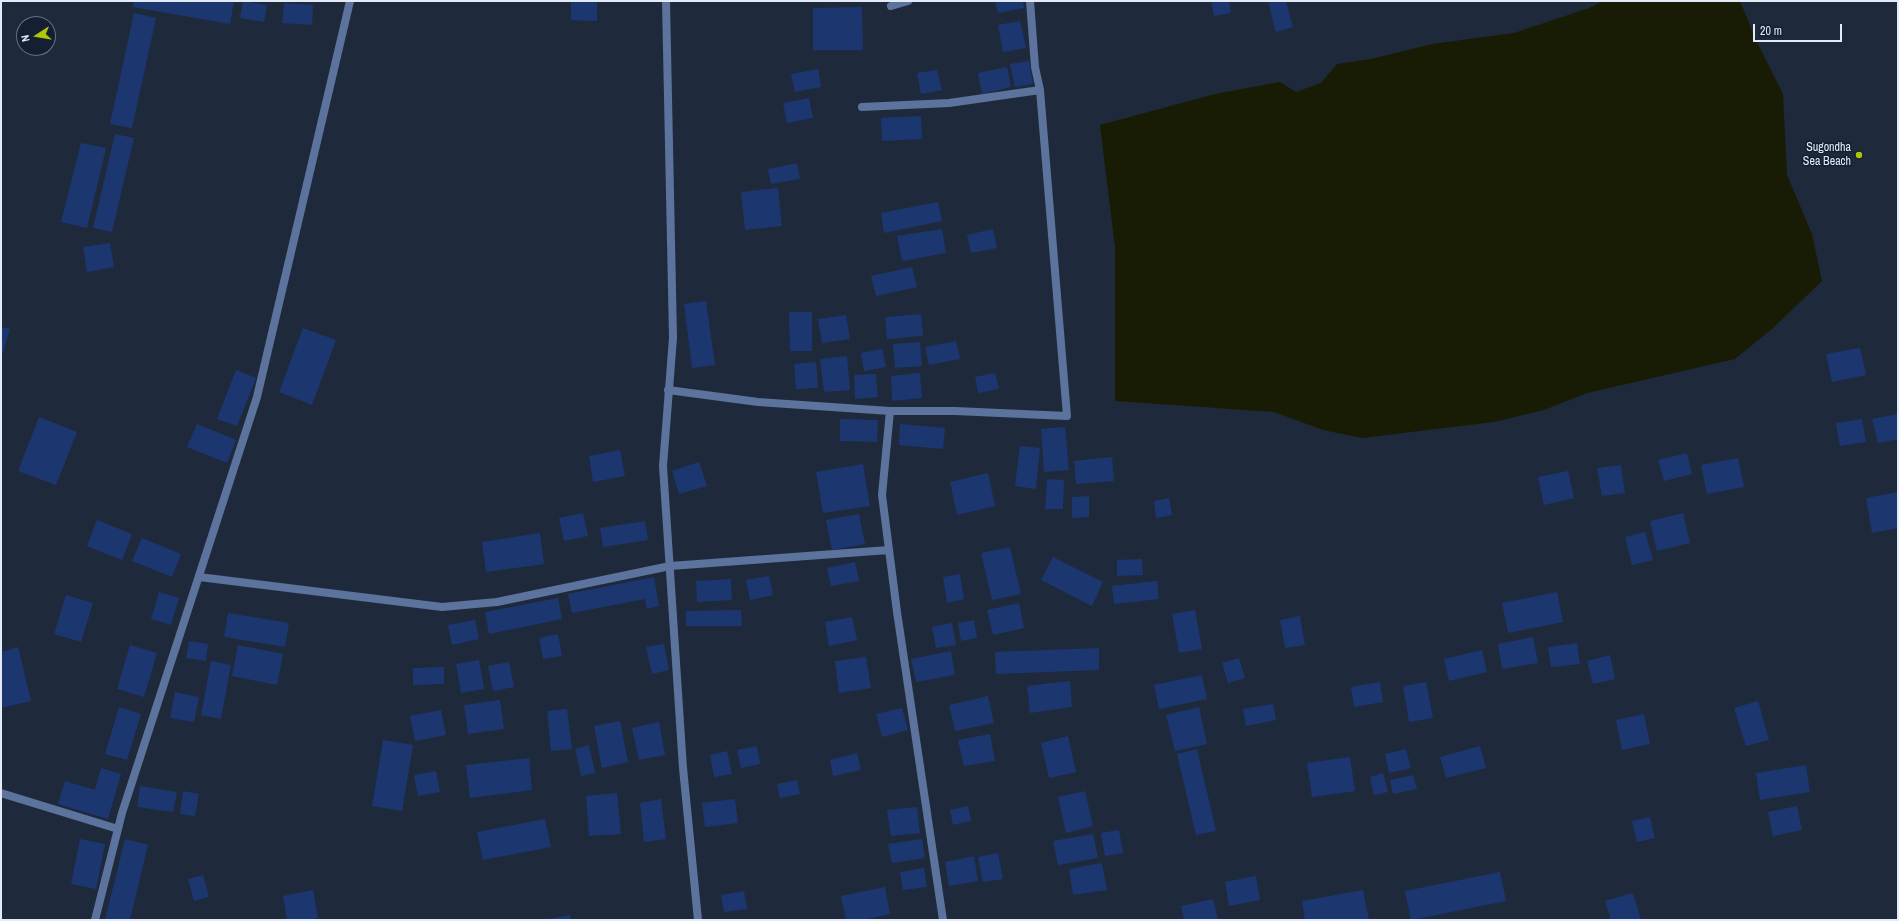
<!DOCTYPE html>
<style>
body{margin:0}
#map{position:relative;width:1899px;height:921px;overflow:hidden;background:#1f293c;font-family:"Archivo Narrow",sans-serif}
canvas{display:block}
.frame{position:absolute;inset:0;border:2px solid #e4ebf8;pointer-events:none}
.north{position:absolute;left:16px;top:16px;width:40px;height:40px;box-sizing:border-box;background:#151f32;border:1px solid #687181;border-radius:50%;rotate:258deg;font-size:11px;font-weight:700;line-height:16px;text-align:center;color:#e4ebf8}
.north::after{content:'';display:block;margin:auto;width:14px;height:18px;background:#afc506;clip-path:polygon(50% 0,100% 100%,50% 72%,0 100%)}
.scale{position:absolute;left:1753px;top:24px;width:89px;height:18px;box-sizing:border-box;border:2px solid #e4ebf8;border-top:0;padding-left:5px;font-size:12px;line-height:14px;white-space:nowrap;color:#e4ebf8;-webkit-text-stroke:3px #151f32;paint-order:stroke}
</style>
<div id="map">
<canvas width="1899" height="921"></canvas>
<div class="frame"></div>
<div class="north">N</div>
<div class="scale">20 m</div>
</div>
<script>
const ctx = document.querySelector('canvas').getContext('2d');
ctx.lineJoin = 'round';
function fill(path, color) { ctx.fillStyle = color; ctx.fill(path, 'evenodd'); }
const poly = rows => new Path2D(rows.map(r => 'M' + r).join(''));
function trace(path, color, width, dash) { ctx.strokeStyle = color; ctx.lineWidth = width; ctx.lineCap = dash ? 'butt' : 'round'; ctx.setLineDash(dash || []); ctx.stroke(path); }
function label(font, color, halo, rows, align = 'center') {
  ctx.font = font + ' "Archivo Narrow",sans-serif'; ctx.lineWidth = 3; ctx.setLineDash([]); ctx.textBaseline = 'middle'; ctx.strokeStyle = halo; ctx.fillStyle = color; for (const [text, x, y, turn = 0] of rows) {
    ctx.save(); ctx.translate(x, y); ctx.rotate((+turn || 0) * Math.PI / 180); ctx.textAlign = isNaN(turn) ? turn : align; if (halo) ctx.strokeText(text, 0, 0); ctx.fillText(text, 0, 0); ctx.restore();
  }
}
fill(poly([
 [1603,1,1740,1,1756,40,1783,94,1787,175,1812,234,1822,281,1773,328,1735,359,1587,393,1544,410,1494,422,1362,438,1323,430,1274,412,1115,401,1115,248,1100,125,1215,94,1280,82,1296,92,1321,83,1337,64,1371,59,1432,44,1514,33,1589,8]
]), '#181c05');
fill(poly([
 [134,1,234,1,230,24,133,7],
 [243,1,267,5,264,22,240,18],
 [995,1,1023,1,1024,8,998,13],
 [1211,1,1229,1,1231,13,1214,16],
 [1268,1,1286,1,1293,27,1276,32],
 [571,2,597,2,597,21,571,20],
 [284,3,313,5,312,25,282,23],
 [862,7,863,50,813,50,813,8],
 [134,13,156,18,132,128,110,124],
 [1020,21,1026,48,1003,52,998,25],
 [1029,61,1033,84,1015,87,1010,64],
 [1007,67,1011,87,982,94,978,73],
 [818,69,821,87,795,92,791,74],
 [937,70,942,90,921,94,917,73],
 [809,98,813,118,787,123,783,103],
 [921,116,922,139,882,141,881,118],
 [115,134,134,138,112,232,93,228],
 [81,143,106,148,87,228,61,222],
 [797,163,800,179,771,184,768,169],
 [778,188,782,226,745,230,741,192],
 [938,202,942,221,884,233,881,213],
 [942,229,946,253,902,261,897,236],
 [993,229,997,248,971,253,967,235],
 [110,243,114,267,87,272,83,247],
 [912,267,917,287,876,296,871,276],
 [706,301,715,365,692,368,684,304],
 [789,312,812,312,812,351,790,351],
 [921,314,923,336,887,339,885,317],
 [846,315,850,339,822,343,818,319],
 [1,327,10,329,1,359],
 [303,328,336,340,312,405,279,392],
 [956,341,960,359,929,365,925,347],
 [920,342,922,366,895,368,893,344],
 [1860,348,1866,375,1832,382,1826,354],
 [882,349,886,367,864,371,861,353],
 [847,356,850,390,824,392,820,359],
 [816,362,818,388,796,389,794,364],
 [236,370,256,378,237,426,217,419],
 [920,373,922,398,892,401,891,376],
 [995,373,999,389,978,393,975,377],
 [876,374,878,397,855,399,854,375],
 [1898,414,1898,439,1878,443,1872,419],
 [39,417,77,432,56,485,18,471],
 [840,419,878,420,877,442,840,441],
 [1862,419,1866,442,1840,446,1836,423],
 [197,424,236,440,227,463,187,447],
 [900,424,945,428,943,449,899,445],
 [1065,427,1069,470,1044,472,1041,429],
 [1020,446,1040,448,1036,489,1015,486],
 [620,450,625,476,593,482,589,456],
 [1687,453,1692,474,1664,481,1658,460],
 [1112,457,1114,481,1076,484,1074,461],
 [1738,458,1744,487,1707,494,1701,465],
 [699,462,707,486,679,494,672,471],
 [863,464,870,506,823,513,816,472],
 [1621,465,1625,493,1602,496,1597,468],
 [1568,471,1574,498,1544,505,1538,477],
 [988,473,995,506,957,515,950,482],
 [1047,479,1064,480,1063,509,1045,509],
 [1898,492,1898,528,1872,533,1866,498],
 [1089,496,1089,517,1072,518,1072,497],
 [1169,498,1172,515,1156,518,1154,501],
 [583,513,588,536,564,541,559,518],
 [1683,513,1690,543,1657,551,1650,521],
 [859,514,865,544,832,550,826,520],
 [97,520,132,534,122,560,87,546],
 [645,521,648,540,603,547,600,528],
 [1645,532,1653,560,1632,565,1625,537],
 [540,533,544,564,486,572,482,542],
 [142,538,181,554,172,577,132,561],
 [1010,547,1021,594,992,600,981,553],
 [1053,557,1103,582,1092,606,1041,580],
 [1142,559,1143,575,1117,576,1117,560],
 [855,562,859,581,831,586,827,568],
 [960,574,964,599,947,603,943,577],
 [769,576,773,595,750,600,746,580],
 [654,577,659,606,647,609,645,599,572,613,568,594],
 [731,579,732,600,697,602,696,581],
 [1157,581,1159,599,1114,604,1112,586],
 [159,592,179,598,171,625,151,619],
 [1557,592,1563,622,1508,633,1502,603],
 [66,595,93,603,81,642,54,634],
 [558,598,562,619,489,634,485,612],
 [1019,603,1024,628,993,635,987,610],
 [741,610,742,626,686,626,686,611],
 [1195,610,1202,649,1179,653,1172,614],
 [228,613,289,623,285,647,224,637],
 [1300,616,1305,645,1285,648,1280,620],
 [852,617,857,640,829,646,825,622],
 [475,620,479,639,452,645,448,625],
 [974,620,977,638,961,641,958,623],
 [952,623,956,645,936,648,932,627],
 [558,634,562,656,543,659,539,638],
 [1533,637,1538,663,1502,669,1498,644],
 [189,641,208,644,206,661,186,658],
 [1577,643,1580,664,1551,667,1548,647],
 [664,644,669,670,652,674,646,647],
 [130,645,157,653,144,697,117,689],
 [238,645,283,654,277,685,232,676],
 [18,647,31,701,1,708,1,652],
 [1099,648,1099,670,996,674,995,652],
 [1482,650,1487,672,1449,681,1444,659],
 [951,651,955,675,916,682,911,659],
 [1610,655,1615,679,1593,684,1587,661],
 [866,657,871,688,839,693,835,661],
 [1239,658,1245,678,1228,683,1222,663],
 [479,660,484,689,461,693,456,664],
 [211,661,231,665,221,719,201,715],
 [509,662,514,687,493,691,488,666],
 [444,667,444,684,413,685,413,668],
 [1202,675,1207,699,1159,709,1154,685],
 [1070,681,1072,707,1030,713,1027,686],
 [1380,682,1383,702,1354,707,1351,687],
 [1426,682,1433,718,1409,722,1403,686],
 [175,692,199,697,194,722,170,718],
 [988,696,994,723,955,731,949,705],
 [500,700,504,729,468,734,464,705],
 [1758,701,1769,740,1746,746,1734,708],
 [1273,704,1276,720,1246,726,1243,709],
 [119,707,141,714,127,760,105,754],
 [1199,707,1207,744,1175,751,1166,715],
 [902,708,908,730,882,737,876,714],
 [567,709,572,749,551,751,547,711],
 [441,710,446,735,415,741,410,716],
 [1644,714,1650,744,1622,750,1616,720],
 [620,721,628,762,602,768,594,726],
 [659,722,665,755,639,760,632,728],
 [990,734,995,761,964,766,958,740],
 [1068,736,1076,772,1049,778,1041,743],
 [383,740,413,745,402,811,372,806],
 [589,745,595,773,581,776,575,749],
 [757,746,760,764,741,768,737,750],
 [1480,746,1486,768,1446,778,1440,757],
 [1197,749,1216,831,1196,835,1177,754],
 [1406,749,1411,768,1389,773,1385,754],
 [727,751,732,774,714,777,710,755],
 [857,753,861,770,833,776,830,760],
 [1350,757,1355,791,1312,797,1307,763],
 [529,758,532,790,470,798,466,765],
 [1806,765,1810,792,1760,800,1756,773],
 [101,768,121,774,108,819,58,804,65,781,95,790],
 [436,771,440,792,418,796,414,775],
 [1383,773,1388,792,1374,795,1370,777],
 [1413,775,1417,789,1393,794,1390,780],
 [797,780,800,794,780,798,777,784],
 [140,786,177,792,173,812,137,807],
 [183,791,199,794,195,816,180,814],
 [1085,791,1093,826,1066,833,1058,797],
 [617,793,621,834,589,836,586,796],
 [661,799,666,839,644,842,640,803],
 [735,799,738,823,705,827,702,803],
 [968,806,971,821,953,825,950,810],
 [1797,806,1802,830,1773,836,1768,812],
 [917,807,920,833,891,836,887,810],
 [1650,817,1655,838,1637,842,1632,821],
 [545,819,551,847,483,860,477,832],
 [1119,830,1123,853,1105,856,1101,833],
 [1093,834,1098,858,1058,865,1053,841],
 [80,839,105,844,96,889,71,884],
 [125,839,148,845,130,920,105,920],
 [922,839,925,858,892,863,888,844],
 [998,853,1003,879,983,882,978,857],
 [974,856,978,881,949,886,945,862],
 [1102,863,1107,890,1073,895,1069,869],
 [924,868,927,887,903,890,900,872],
 [1500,872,1506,901,1411,920,1405,891],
 [203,875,209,897,194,901,188,879],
 [1256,876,1260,900,1229,906,1225,882],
 [885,887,890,914,863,920,846,920,841,896],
 [313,890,318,918,308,920,287,920,283,896],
 [1363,890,1369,920,1305,920,1302,901],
 [744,891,747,909,724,912,721,895],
 [1633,893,1641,920,1611,920,1605,901],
 [1213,899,1218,920,1184,920,1181,906],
 [570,915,571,920,548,920,548,919]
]), '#1c376f');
trace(poly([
 [891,6,908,1],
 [862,107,949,103,1040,90],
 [668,390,758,402,890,411,955,411,1067,416,1040,90,1035,67,1030,1],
 [890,411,882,495,897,612,943,920],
 [199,577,442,607,497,602,670,566,889,550]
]), '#5c739e', 8);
trace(poly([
 [666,1,673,338,663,466,683,768,698,920],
 [1,793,118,829],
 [95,920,122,813,257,397,350,1]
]), '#5c739e', 8);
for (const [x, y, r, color] of [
 [1859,155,4,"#afc506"]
]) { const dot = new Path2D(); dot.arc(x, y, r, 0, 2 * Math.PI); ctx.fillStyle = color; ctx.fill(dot); trace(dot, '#151f32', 1.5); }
label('12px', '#e4ebf8', '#151f32', [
 ["Sugondha",1851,148],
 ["Sea Beach",1851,162]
], 'right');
</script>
